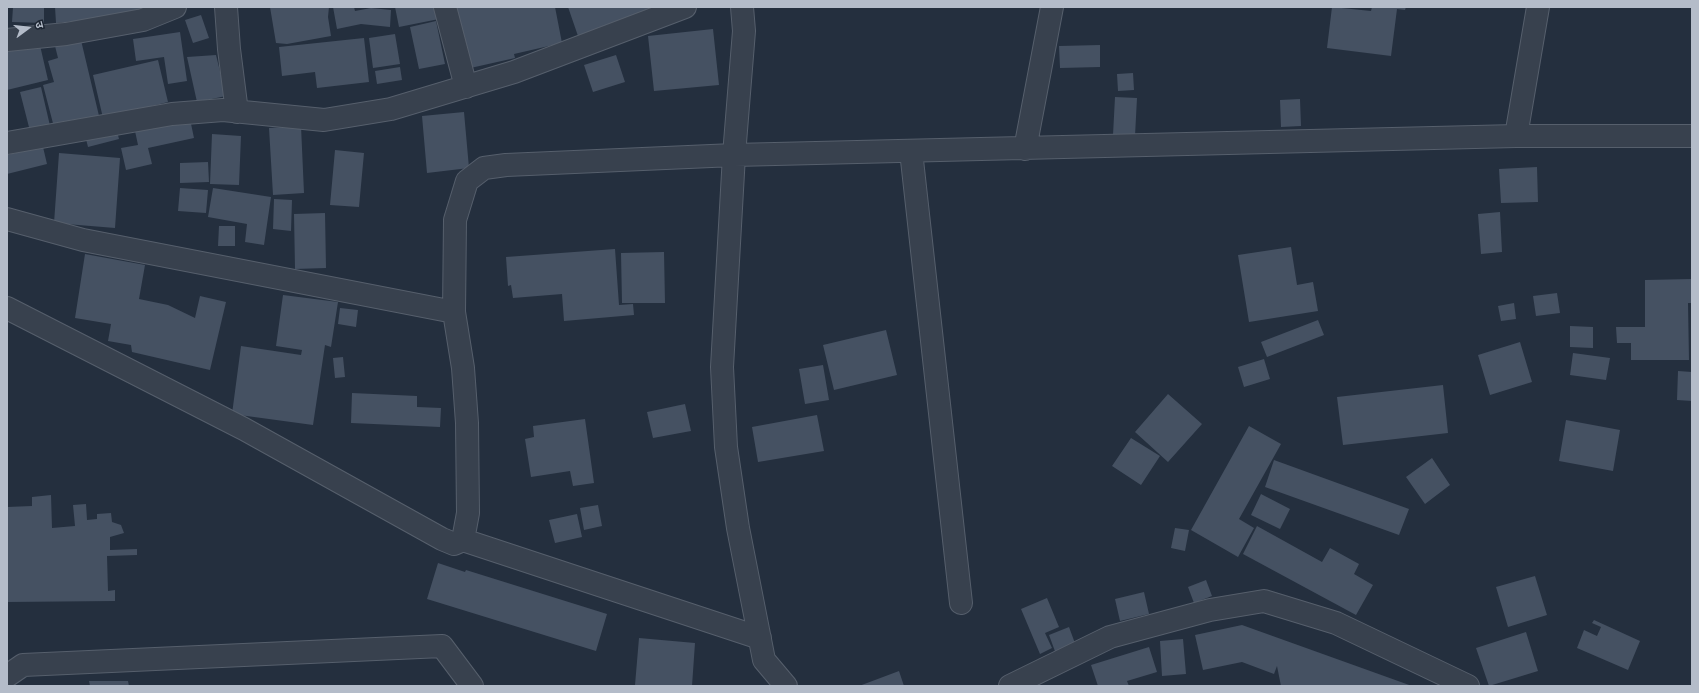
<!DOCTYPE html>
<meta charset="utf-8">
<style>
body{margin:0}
#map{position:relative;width:1699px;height:693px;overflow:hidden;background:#242f3e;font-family:Mulish,"Noto Sans Devanagari",sans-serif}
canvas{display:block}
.frame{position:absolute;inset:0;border:8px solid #b4bcc9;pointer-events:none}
.north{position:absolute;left:8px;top:8px;width:40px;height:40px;-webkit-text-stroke:3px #1d2633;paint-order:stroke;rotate:75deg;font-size:11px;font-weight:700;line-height:16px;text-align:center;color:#b4bcc9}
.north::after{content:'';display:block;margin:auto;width:14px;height:18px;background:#b4bcc9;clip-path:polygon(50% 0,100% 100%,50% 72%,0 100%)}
</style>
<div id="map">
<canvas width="1699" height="693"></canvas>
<div class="frame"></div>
<div class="north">उ</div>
</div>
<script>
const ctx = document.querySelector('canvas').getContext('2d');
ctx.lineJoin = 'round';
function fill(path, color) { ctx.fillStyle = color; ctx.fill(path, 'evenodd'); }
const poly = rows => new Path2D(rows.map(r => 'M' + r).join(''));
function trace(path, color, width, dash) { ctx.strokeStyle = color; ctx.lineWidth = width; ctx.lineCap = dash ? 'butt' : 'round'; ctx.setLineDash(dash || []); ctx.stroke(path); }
fill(poly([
 [13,7,44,7,44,23,12,22],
 [55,7,145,7,146,14,56,23],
 [270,7,329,7,328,17,331,36,287,44,276,43],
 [333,7,354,7,355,11,371,8,391,10,390,27,361,24,337,29],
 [395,7,437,7,439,19,399,27],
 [452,7,555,7,562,43,514,54,515,58,466,69],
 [568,7,657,7,578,36],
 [1332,7,1371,11,1372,7,1406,7,1405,10,1397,9,1391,56,1327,48],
 [201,15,209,38,193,43,185,20],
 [436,21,445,64,419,69,410,27],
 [713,29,719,85,654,91,648,36],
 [180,32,187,81,168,84,164,57,136,61,133,39],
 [395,34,400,64,373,68,369,38],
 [80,36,100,120,55,131,43,85,54,82,48,61,58,58,54,42],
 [364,38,369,82,317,88,315,72,282,76,279,47],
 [39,41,48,80,7,90,7,48],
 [1100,45,1100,67,1060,68,1059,46],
 [216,55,226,96,197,102,187,57],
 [616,55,625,82,593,92,584,65],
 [158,60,168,102,103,118,93,75],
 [400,67,402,80,377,84,375,71],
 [1133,73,1134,90,1118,91,1117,74],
 [41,87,51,130,31,135,20,92],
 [1115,97,1137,98,1135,136,1113,135],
 [1300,99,1301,126,1281,127,1280,100],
 [464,112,469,168,427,173,422,116],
 [190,119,194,138,148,148,152,164,126,170,121,148,138,145,135,131],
 [301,126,304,193,273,195,269,128],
 [116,127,119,139,88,147,85,135],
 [212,134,241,136,239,185,210,184],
 [43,147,47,164,7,174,7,155],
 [335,150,364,153,359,207,330,205],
 [59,153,120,158,115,228,54,223],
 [208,162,209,182,180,183,180,163],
 [1537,167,1538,202,1501,203,1499,169],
 [180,188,208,190,206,213,178,211],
 [213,188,271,197,264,245,245,242,247,224,208,217],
 [274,199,292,200,291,231,273,229],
 [1500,212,1502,252,1481,254,1478,214],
 [325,213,326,268,295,269,294,214],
 [219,226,235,226,235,246,218,246],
 [1291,247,1297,285,1313,282,1318,311,1249,322,1238,255],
 [615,249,619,305,633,304,634,315,564,321,562,294,513,298,511,285,508,286,506,257],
 [664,252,665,303,622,303,621,253],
 [85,254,145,265,139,299,168,305,195,318,200,296,226,302,210,370,132,352,131,345,108,341,111,324,75,318],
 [1692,279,1692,303,1688,303,1689,360,1631,360,1631,343,1617,343,1616,327,1645,327,1645,280],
 [1557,293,1560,313,1536,316,1533,296],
 [283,295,338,302,331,347,325,345,313,425,232,414,241,346,301,355,302,350,276,346],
 [1514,303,1516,319,1501,321,1498,306],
 [340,308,358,310,356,327,338,324],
 [1318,320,1324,335,1267,357,1261,342],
 [1570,326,1593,327,1593,348,1570,347],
 [886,330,897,375,834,390,823,345],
 [1520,342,1532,382,1490,395,1478,355],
 [1573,353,1610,358,1606,380,1570,375],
 [343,357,345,377,335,378,333,358],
 [1264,359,1270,379,1244,387,1238,367],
 [823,365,829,400,805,404,799,369],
 [1678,371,1692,372,1692,401,1677,400],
 [1443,385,1448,433,1343,445,1337,397],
 [352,393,417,396,417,407,441,408,440,427,351,423],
 [1168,394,1202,424,1168,462,1135,432],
 [685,404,691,431,653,438,647,412],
 [817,415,824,451,758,462,752,427],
 [585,419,594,483,573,486,570,471,531,477,525,439,534,437,533,426],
 [1566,420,1620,430,1613,471,1559,461],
 [1249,426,1281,444,1239,519,1254,528,1238,557,1191,530],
 [1131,438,1160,456,1141,485,1112,466],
 [1432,458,1450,485,1425,504,1406,477],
 [1274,460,1409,509,1399,535,1265,487],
 [1261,494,1290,509,1280,529,1251,515],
 [51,495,52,528,75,526,73,505,86,504,87,520,97,519,97,514,111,513,112,522,121,525,124,533,110,537,110,550,137,549,137,555,107,556,108,591,115,590,115,601,7,602,7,507,32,506,32,497],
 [598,505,602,526,584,530,580,508],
 [577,514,582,537,555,543,549,520],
 [1257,526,1322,562,1330,548,1359,564,1354,574,1373,585,1356,615,1243,554],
 [1175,528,1189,530,1185,551,1171,548],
 [438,563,465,572,466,570,607,614,596,651,427,599],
 [1535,576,1547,615,1508,627,1496,587],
 [1206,580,1212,596,1194,603,1188,587],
 [1144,592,1149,614,1120,621,1115,599],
 [1047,598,1059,627,1045,633,1052,648,1040,654,1021,609],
 [1594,620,1640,641,1628,670,1577,648,1584,630,1597,636,1601,627,1592,623],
 [1242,625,1412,686,1281,686,1277,666,1274,674,1242,662,1203,670,1195,635],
 [1069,627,1076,646,1056,654,1049,635],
 [1526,632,1538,671,1489,686,1476,648],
 [639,638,695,643,692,686,635,685],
 [1183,639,1186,674,1162,676,1160,641],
 [1149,647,1157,672,1127,681,1129,686,1098,686,1091,665],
 [899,671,904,686,859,686],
 [89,681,128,681,129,686,90,686]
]), '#455162');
const minor = poly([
 [226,7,229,49,237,112],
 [445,7,466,87],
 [742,7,744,31,734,155,722,367,726,447,738,528,764,660,786,686],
 [7,40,66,34,143,20,175,7],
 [1516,136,1538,7],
 [7,143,172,114,223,110,324,120,391,109,514,72,685,7],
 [1025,149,1052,7],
 [911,151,961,603],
 [7,219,83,240,454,312],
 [7,308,244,429,442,539,454,544,463,540,468,513,467,423,463,368,454,312,455,220,467,181,484,168,506,165,734,155,1516,136,1692,136],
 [463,540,760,638],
 [7,676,23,665,442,646,472,686],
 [1010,686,1110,637,1210,610,1264,601,1336,623,1468,686]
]);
trace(minor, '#565f6c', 24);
trace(minor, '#38414e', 22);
</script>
